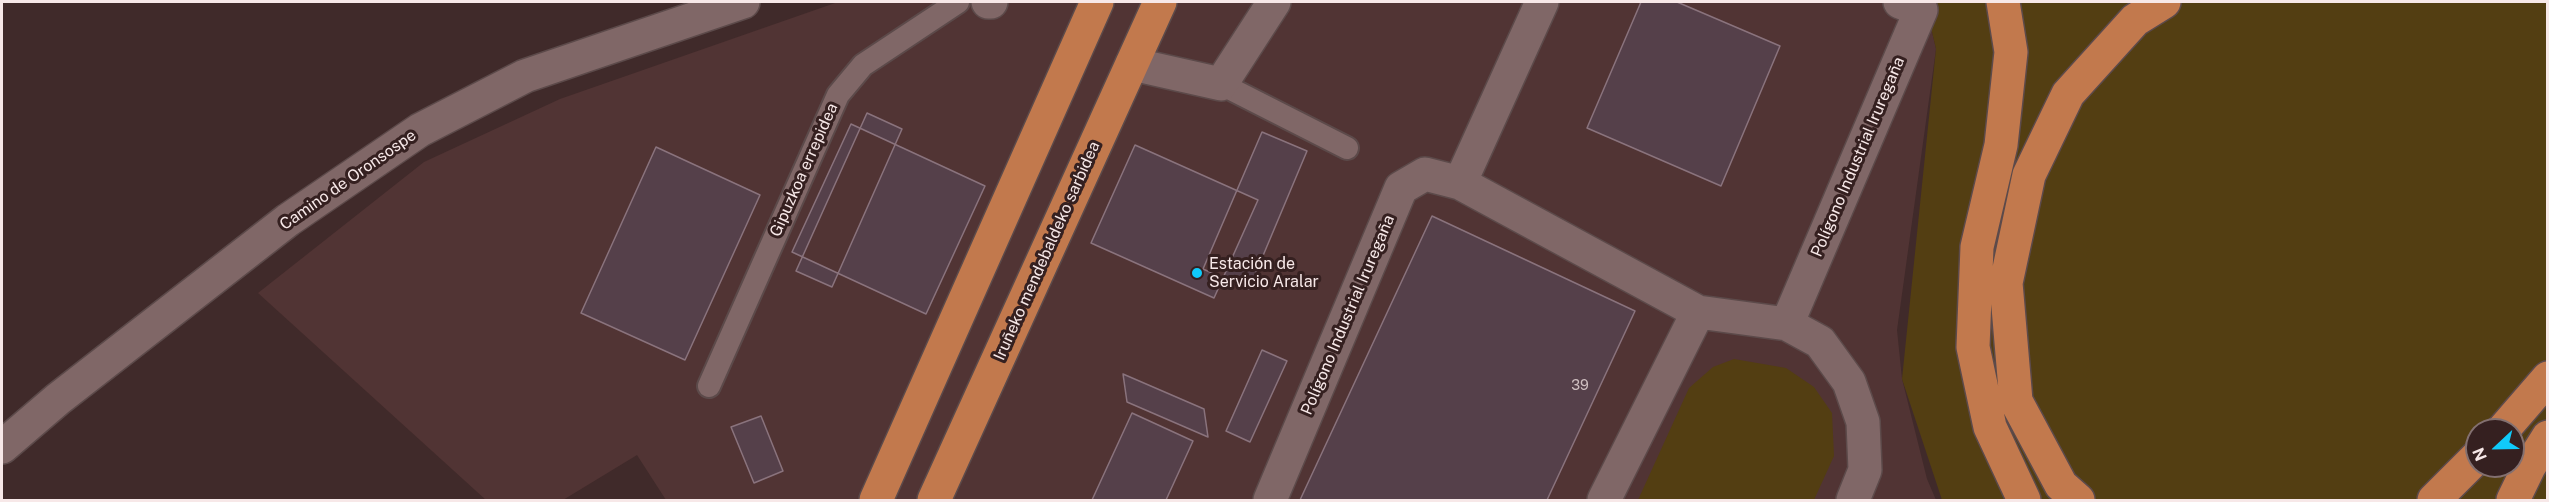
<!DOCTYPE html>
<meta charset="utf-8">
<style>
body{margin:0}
#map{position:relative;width:2549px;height:502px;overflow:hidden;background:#402a2a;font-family:"Public Sans",sans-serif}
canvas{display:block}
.frame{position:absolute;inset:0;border:3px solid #f7e8e8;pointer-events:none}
.north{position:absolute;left:2465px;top:418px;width:60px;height:60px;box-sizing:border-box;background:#352020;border:2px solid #837070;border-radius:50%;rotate:248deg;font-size:16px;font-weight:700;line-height:24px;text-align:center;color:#f7e8e8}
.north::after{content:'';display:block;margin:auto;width:21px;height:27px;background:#10cafa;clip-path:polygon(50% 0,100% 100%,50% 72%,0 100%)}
</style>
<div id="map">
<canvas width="2549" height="502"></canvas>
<div class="frame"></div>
<div class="north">N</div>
</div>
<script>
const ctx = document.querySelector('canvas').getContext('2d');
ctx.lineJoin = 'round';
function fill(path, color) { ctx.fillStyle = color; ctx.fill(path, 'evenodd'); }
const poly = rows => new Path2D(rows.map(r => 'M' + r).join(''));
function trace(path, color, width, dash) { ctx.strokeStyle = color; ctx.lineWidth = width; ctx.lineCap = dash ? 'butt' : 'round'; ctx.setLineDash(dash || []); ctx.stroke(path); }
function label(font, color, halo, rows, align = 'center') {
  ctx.font = font + ' "Public Sans",sans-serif'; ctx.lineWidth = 6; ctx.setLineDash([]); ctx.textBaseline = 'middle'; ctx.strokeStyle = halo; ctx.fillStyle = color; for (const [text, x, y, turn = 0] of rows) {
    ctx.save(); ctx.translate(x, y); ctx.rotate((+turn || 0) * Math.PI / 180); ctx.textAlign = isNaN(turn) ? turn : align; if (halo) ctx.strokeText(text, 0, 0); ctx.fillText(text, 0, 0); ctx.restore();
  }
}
fill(poly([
 [838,2,1925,2,1936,49,1897,330,1902,379,1927,479,1936,500,666,500,637,455,563,500,486,500,258,293,424,162,560,99]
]), '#513434');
fill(poly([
 [1925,2,2547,2,2547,500,1942,500,1902,379,1936,49],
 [2477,430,2513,430,2513,466,2477,466],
 [1734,359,1786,368,1814,387,1832,413,1834,456,1814,500,1638,500,1689,388,1713,367]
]), '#533e12');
const building = poly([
 [1641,2,1677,2,1780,46,1721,186,1587,128,1641,2],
 [867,113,902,129,832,287,796,271,867,113],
 [851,124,985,186,926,314,792,252,851,124],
 [1262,132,1307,151,1249,289,1203,269,1262,132],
 [1135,145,1258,200,1214,298,1091,243,1135,145],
 [656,147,760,195,685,360,581,313,656,147],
 [1432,216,1635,311,1547,500,1300,500,1432,216],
 [1262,350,1287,361,1250,442,1226,431,1262,350],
 [1123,374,1204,409,1208,437,1127,402,1123,374],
 [1132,413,1193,441,1166,500,1092,500,1132,413],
 [761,416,783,471,754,483,731,427,761,416]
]);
fill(building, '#55404a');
trace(building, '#8a737d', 1.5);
const lane = poly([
 [1221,84,1347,148],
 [709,386,838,95,863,65,958,2]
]);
const street = poly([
 [988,2,991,2],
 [1132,64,1221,84,1274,2],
 [1460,183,1542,2],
 [1787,324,1921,10,1900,2],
 [2,447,58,399,288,220,420,130,525,76,743,2],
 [1270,500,1401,188,1425,174,1460,183,1698,312,1787,324,1820,342,1849,382,1863,422,1865,470,1853,500],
 [1604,500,1698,312]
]);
const highway = poly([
 [2003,2,2011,52,2001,145,1977,247,1973,347,1990,427,2024,500],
 [2503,430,2548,378],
 [876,500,1097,2],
 [934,500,1160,2],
 [2078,500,2061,485,2016,401,2006,283,2029,175,2068,94,2135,20,2164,2],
 [2434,500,2477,457],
 [2513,500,2529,467,2548,437]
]);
trace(lane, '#5c4a4a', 26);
trace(street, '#5c4a4a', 36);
trace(highway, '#5c4a4a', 36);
trace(lane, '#806767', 22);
trace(street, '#806767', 33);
trace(highway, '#c2794d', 33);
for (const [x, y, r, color] of [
 [1197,273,6,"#10cafa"]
]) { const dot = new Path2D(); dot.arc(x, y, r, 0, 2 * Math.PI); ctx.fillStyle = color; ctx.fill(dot); trace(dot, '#352020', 2); }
label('14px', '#cebec0', null, [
 ["39",1580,386]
]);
label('16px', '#f7e8e8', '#352020', [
 ["Polígono Industrial Iruregaña",1858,157,-67],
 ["Gipuzkoa errepidea",804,170,-66],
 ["Camino de Oronsospe",348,180,-35],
 ["Iruñeko mendebaldeko sarbidea",1047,251,-66],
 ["Polígono Industrial Iruregaña",1348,315,-67]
]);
label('16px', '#f7e8e8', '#352020', [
 ["Estación de",1209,264],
 ["Servicio Aralar",1209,282]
], 'left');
</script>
